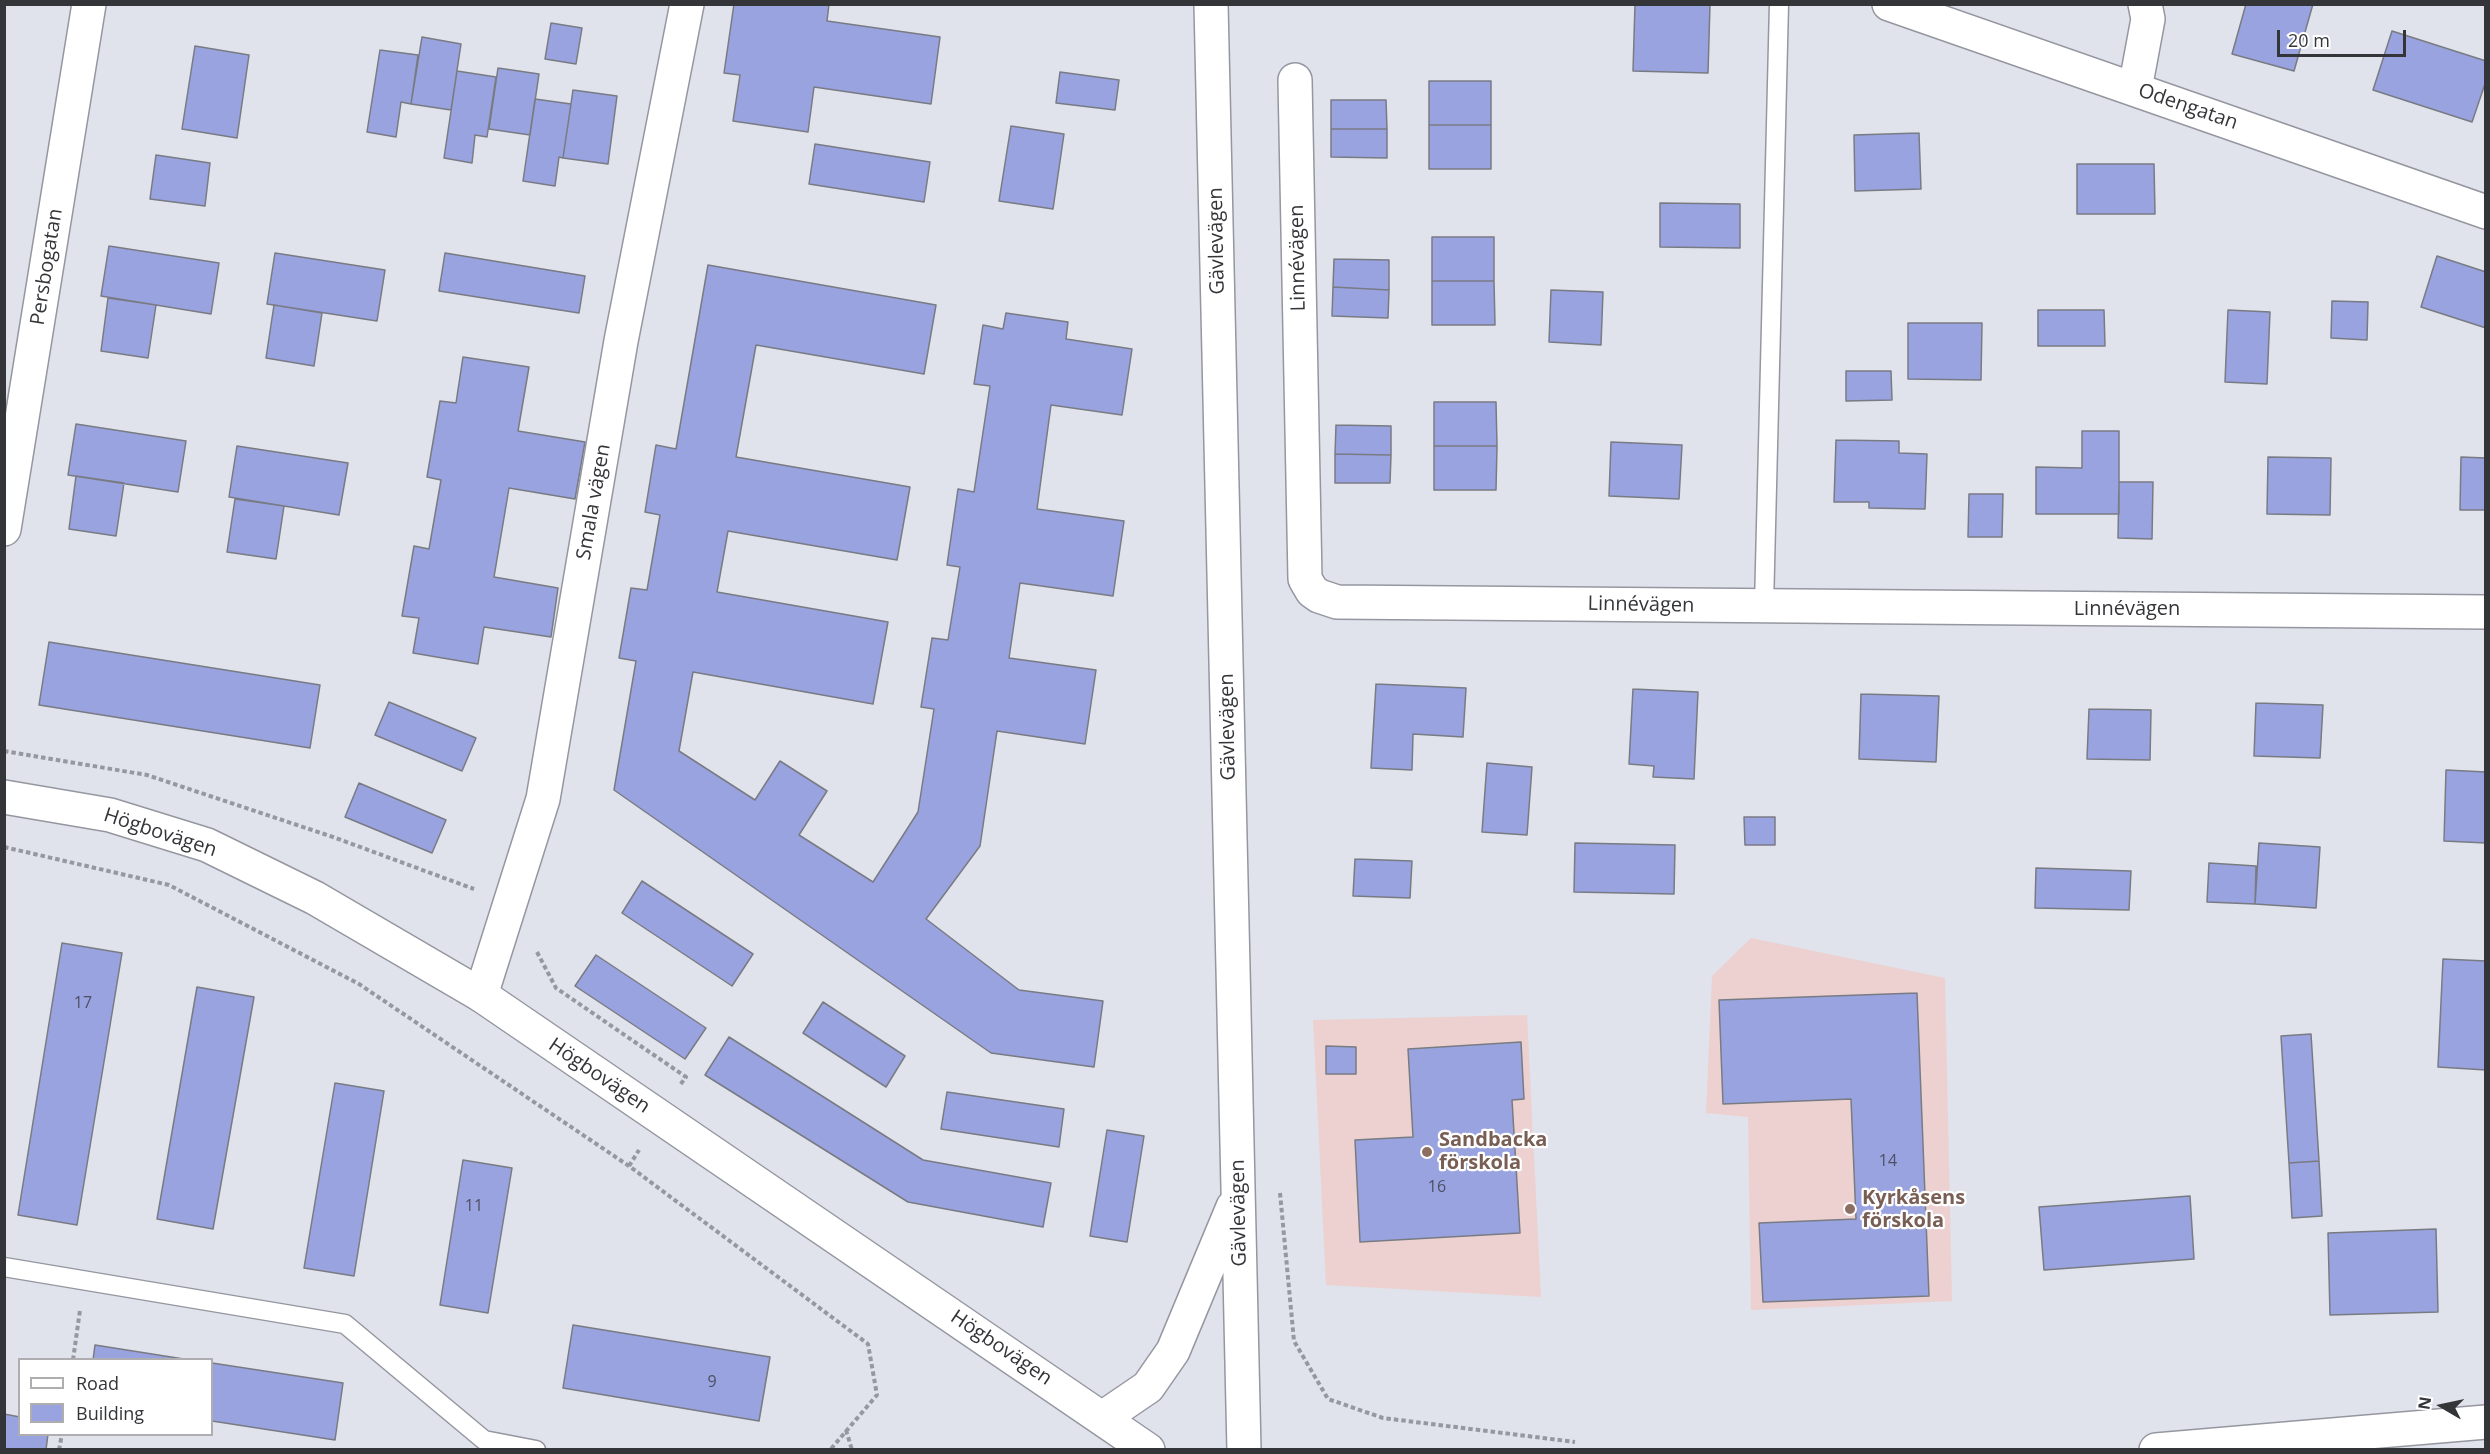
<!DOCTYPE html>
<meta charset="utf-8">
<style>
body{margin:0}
#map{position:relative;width:2490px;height:1454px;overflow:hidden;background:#e0e2ec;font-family:"Open Sans",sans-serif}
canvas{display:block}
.frame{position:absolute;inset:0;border:6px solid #343539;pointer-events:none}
.legend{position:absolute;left:18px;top:1358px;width:195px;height:78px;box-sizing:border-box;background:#fff;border:2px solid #aeaeb0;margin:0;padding:8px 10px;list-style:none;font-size:18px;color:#343539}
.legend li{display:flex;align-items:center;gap:12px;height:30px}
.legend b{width:30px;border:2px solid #aeaeb0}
.north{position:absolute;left:2412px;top:1376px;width:60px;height:60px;-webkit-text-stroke:4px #fff;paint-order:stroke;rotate:279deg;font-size:16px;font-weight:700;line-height:24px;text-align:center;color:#343539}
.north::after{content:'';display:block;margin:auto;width:21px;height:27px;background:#343539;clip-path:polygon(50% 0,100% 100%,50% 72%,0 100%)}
.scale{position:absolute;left:2277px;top:30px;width:129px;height:27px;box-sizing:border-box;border:3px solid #343539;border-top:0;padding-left:8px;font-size:18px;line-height:21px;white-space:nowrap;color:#343539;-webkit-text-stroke:4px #fff;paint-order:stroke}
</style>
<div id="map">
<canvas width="2490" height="1454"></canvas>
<div class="frame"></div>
<ul class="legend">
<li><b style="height:8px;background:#fff"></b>Road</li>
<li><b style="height:16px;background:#99a3e0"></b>Building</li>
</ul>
<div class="north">N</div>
<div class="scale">20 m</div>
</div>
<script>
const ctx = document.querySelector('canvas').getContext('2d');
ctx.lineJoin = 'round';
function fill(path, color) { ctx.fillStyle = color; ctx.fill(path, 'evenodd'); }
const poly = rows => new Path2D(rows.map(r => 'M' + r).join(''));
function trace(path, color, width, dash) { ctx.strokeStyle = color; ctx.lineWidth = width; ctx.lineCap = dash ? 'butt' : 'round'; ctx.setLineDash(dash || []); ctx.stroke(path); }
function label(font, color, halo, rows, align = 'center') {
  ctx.font = font + ' "Open Sans",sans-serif'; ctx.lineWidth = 4.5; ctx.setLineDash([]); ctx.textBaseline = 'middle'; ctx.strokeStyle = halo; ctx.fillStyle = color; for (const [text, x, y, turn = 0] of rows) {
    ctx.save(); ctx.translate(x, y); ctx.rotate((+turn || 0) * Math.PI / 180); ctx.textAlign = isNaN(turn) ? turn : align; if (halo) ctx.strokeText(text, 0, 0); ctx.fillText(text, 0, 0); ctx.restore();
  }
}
fill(poly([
 [1751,938,1945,978,1952,1301,1751,1310,1748,1117,1706,1113,1712,976],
 [1527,1015,1541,1297,1326,1285,1313,1020]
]), '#ecd1d0');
const building = poly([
 [734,4,829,4,827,21,940,37,931,104,814,87,808,132,733,121,740,75,724,73,734,4],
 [1635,4,1710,4,1708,73,1633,71,1635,4],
 [2246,4,2313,4,2294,71,2232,54,2246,4],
 [551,23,582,28,576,64,545,59,551,23],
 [2392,31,2486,61,2486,81,2472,122,2373,90,2392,31],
 [422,37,461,44,451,110,411,104,422,37],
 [195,46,249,55,237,138,182,129,195,46],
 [380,50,418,55,411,104,401,102,396,137,367,132,380,50],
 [498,68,539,74,530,135,489,129,498,68],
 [457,71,496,77,487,137,475,135,472,163,444,158,457,71],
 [1060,72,1119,80,1115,110,1056,103,1060,72],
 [1429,81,1491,81,1491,125,1429,125,1429,81],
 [573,90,617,96,608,164,563,158,573,90],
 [535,99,571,104,563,158,559,157,555,186,523,181,535,99],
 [1331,100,1386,100,1387,129,1331,129,1331,100],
 [1429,125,1491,125,1491,169,1429,169,1429,125],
 [1011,126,1064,134,1053,209,999,201,1011,126],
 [1331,129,1387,129,1387,158,1331,157,1331,129],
 [1919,133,1921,189,1855,191,1854,135,1919,133],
 [815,144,930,162,924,202,809,184,815,144],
 [156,155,210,163,205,206,150,199,156,155],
 [2077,164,2154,164,2155,214,2077,214,2077,164],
 [1660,203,1740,204,1740,248,1660,247,1660,203],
 [1432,237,1494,237,1494,281,1432,281,1432,237],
 [109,246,219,263,211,314,101,296,109,246],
 [275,253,385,270,377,321,267,304,275,253],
 [445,253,585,276,579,313,439,291,445,253],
 [2437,256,2486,272,2486,328,2421,307,2437,256],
 [1334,259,1389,260,1389,290,1333,287,1334,259],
 [708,265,936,305,924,374,756,345,736,457,910,487,897,560,728,531,717,592,888,622,873,704,693,672,679,751,755,800,780,761,827,791,799,835,873,882,918,812,934,709,921,707,932,638,948,640,960,567,947,565,958,489,974,492,990,386,974,384,983,325,1003,329,1006,313,1068,322,1066,339,1132,349,1122,415,1051,405,1037,509,1124,521,1113,596,1020,583,1009,658,1096,670,1085,744,997,731,980,846,926,919,1019,990,1103,1001,1094,1067,991,1053,614,790,636,661,619,658,631,588,647,590,660,515,645,512,656,445,676,449,708,265],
 [1432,281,1494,281,1495,325,1432,325,1432,281],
 [1333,287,1389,290,1388,318,1332,316,1333,287],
 [1551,290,1603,292,1601,345,1549,342,1551,290],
 [108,298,156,305,148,358,101,351,108,298],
 [2332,301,2368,302,2367,340,2331,338,2332,301],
 [274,305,322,313,314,366,266,358,274,305],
 [2038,310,2104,310,2105,346,2038,346,2038,310],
 [2228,310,2270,312,2267,384,2225,382,2228,310],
 [1908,323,1982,323,1981,380,1908,379,1908,323],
 [463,357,529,367,518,431,585,442,575,499,509,488,494,577,558,588,551,637,484,627,478,664,413,653,419,618,402,616,414,546,429,549,441,480,427,477,440,401,456,403,463,357],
 [1846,371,1891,371,1892,400,1846,401,1846,371],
 [1434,402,1496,402,1497,446,1434,446,1434,402],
 [76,424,186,441,178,492,68,475,76,424],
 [1336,425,1391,426,1391,455,1335,454,1336,425],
 [2082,431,2119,431,2119,514,2036,514,2036,467,2082,468,2082,431],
 [1836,440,1899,441,1899,453,1927,454,1925,509,1869,508,1869,502,1834,502,1836,440],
 [1611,442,1682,445,1679,499,1609,496,1611,442],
 [237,446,348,463,339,515,229,497,237,446],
 [1434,446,1497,446,1496,490,1434,490,1434,446],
 [1335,454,1391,455,1390,483,1335,483,1335,454],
 [2268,457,2331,458,2330,515,2267,514,2268,457],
 [2461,457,2486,458,2486,510,2460,510,2461,457],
 [76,476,124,483,116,536,69,529,76,476],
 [2119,482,2153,482,2152,539,2118,538,2119,482],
 [1969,494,2003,494,2002,537,1968,537,1969,494],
 [235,499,284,506,276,559,227,552,235,499],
 [49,642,320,685,310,748,39,705,49,642],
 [1376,684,1466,688,1463,737,1413,734,1412,770,1371,768,1376,684],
 [1633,689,1698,692,1694,779,1653,777,1654,766,1629,764,1633,689],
 [1861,694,1939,696,1936,762,1859,759,1861,694],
 [389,702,476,738,462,771,375,735,389,702],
 [2256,703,2323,705,2320,758,2254,756,2256,703],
 [2089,709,2151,710,2150,760,2087,759,2089,709],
 [1487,763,1532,767,1527,835,1482,832,1487,763],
 [2446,770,2486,772,2486,843,2444,841,2446,770],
 [359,783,446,820,432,853,345,817,359,783],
 [1744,817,1775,817,1775,845,1745,845,1744,817],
 [1575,843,1675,845,1674,894,1574,892,1575,843],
 [2259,843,2320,847,2316,908,2255,904,2259,843],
 [1355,859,1412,861,1410,898,1353,896,1355,859],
 [2209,863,2256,866,2255,904,2207,902,2209,863],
 [2036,868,2131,871,2129,910,2035,908,2036,868],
 [642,881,753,954,732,986,622,913,642,881],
 [62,943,122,953,77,1225,18,1215,62,943],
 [596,955,706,1028,685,1059,575,986,596,955],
 [2443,959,2486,961,2486,1070,2438,1067,2443,959],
 [197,987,254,997,213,1229,157,1219,197,987],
 [1917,993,1929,1296,1763,1302,1759,1223,1856,1219,1851,1099,1723,1104,1719,1000,1917,993],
 [823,1002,905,1056,886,1087,803,1033,823,1002],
 [2311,1034,2319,1161,2289,1163,2281,1036,2311,1034],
 [729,1037,923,1160,1051,1183,1043,1227,908,1202,705,1075,729,1037],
 [1521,1042,1524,1099,1512,1100,1520,1233,1360,1242,1355,1140,1413,1137,1408,1049,1521,1042],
 [1326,1046,1356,1047,1356,1074,1326,1074,1326,1046],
 [335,1083,384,1091,354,1276,304,1268,335,1083],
 [947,1092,1064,1109,1059,1147,941,1129,947,1092],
 [1107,1130,1144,1136,1127,1242,1090,1236,1107,1130],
 [463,1160,512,1168,488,1313,440,1305,463,1160],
 [2319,1161,2322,1216,2292,1218,2289,1163,2319,1161],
 [2190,1196,2194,1259,2044,1270,2039,1207,2190,1196],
 [2436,1229,2438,1312,2330,1315,2328,1233,2436,1229],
 [573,1325,770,1357,759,1421,563,1388,573,1325],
 [95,1345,190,1360,93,1360,95,1345],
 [212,1363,343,1383,335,1440,212,1421,212,1363],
 [4,1414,20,1417,20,1434,48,1434,46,1450,4,1450,4,1414]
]);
fill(building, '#99a3e0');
trace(building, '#797b83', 1.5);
const lane = poly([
 [1764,606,1779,4],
 [4,1267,345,1324,484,1440,536,1450]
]);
const street = poly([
 [1889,4,2486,212],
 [1295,80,1305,579,1312,591,1319,596,1337,602,2486,612],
 [2135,89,2148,19,2145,4],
 [4,529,89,4],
 [481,995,543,799,621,341,687,4],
 [2156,1450,2486,1422]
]);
const secondary = poly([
 [1211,4,1244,1450],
 [4,797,110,815,207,845,315,898,481,995,1148,1450],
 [1104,1417,1148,1387,1173,1351,1233,1207]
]);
trace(lane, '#9597a0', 21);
trace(street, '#9597a0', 36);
trace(secondary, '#9597a0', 36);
trace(poly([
 [4,751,147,775,333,837,474,889],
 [4,847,169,885,359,984,629,1166,868,1344,877,1395,830,1450],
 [537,952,556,988,686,1077,680,1085],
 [629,1166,639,1150],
 [1280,1193,1294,1341,1328,1399,1383,1418,1575,1442],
 [73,1360,80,1310],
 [846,1430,852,1450],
 [59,1450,62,1434]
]), '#96989f', 4, [4.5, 3]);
trace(lane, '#fff', 18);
trace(street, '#fff', 33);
trace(secondary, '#fff', 33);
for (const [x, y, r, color] of [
 [1427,1152,6,"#8d6e63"],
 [1850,1209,6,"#8d6e63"]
]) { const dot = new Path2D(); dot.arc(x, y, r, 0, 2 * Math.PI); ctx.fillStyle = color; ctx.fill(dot); trace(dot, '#fff', 2); }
label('16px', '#4d5063', null, [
 ["17",83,1003],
 ["14",1888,1161],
 ["16",1437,1187],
 ["11",474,1206],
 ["9",712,1382]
]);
label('20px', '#343539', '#fff', [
 ["Odengatan",2188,107,19],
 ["Gävlevägen",1217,241,-91],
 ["Linnévägen",1298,258,-91],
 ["Persbogatan",47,267,-81],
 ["Smala vägen",594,502,-80],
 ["Linnévägen",1641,605,1],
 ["Linnévägen",2127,609],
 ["Gävlevägen",1228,727,-91],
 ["Högbovägen",160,833,18],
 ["Högbovägen",599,1076,34],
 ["Gävlevägen",1239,1213,-91],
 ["Högbovägen",1001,1348,34]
]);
label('bold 20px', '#785e54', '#fff', [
 ["Sandbacka",1439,1140],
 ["förskola",1439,1163],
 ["Kyrkåsens",1862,1198],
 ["förskola",1862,1221]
], 'left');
</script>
